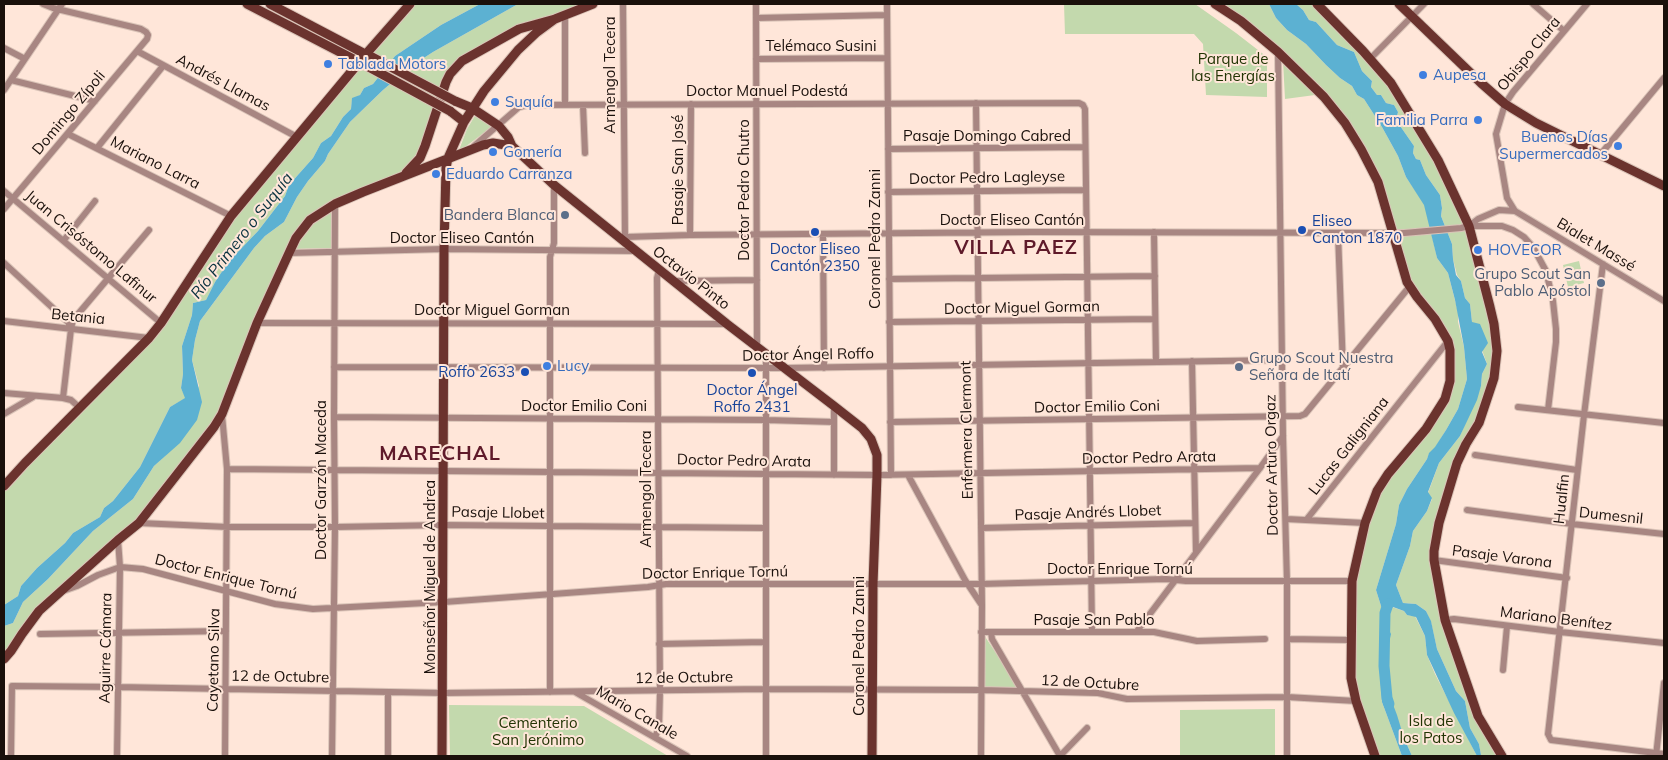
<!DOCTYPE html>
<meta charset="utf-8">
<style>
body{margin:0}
#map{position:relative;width:1668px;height:760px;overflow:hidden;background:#ffe6d9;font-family:Mulish,sans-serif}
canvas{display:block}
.frame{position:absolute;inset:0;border:5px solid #1a100b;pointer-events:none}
</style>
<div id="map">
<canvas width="1668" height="760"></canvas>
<div class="frame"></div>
</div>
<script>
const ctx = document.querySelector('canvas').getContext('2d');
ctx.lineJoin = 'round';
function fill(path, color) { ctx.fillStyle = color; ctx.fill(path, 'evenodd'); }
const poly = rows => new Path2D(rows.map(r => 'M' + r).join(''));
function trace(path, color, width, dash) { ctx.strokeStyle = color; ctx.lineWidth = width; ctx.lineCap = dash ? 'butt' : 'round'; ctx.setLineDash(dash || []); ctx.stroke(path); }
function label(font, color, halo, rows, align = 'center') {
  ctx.font = font + ' Mulish,sans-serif'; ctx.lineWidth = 4; ctx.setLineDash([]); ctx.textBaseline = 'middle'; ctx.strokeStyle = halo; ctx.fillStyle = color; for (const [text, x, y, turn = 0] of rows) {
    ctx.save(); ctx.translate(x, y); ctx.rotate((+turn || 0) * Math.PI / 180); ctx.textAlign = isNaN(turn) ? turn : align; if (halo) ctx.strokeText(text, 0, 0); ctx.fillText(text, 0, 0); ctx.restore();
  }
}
fill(poly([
 [410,4,480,4,441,25,395,56,373,84,364,88,360,95,352,100,351,109,343,117,331,136,321,143,313,158,289,185,285,196,258,231,233,257,223,270,215,282,206,300,193,303,192,315,182,346,183,374,181,388,186,398,170,407,140,467,113,501,104,508,100,517,73,533,65,543,37,568,21,586,18,596,4,605,4,486,141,346,231,216],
 [518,4,593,4,527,26,455,68,425,146,402,177,318,213,296,238,222,414,139,523,59,592,4,659,4,626,13,623,23,602,48,579,93,531,133,499,154,466,165,456,199,386,192,360,195,340,200,321,254,248,265,236,284,222,297,197,308,181,325,161,328,154,350,122,383,90,413,65,433,52],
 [1064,4,1195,4,1236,33,1267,57,1267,97,1206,95,1203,44,1194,34,1065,34],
 [1215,4,1269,4,1276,18,1287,30,1306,44,1326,65,1340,78,1352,86,1357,95,1364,99,1382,127,1398,156,1406,177,1425,205,1437,258,1448,273,1458,312,1458,322,1464,347,1467,379,1458,409,1446,430,1435,448,1429,454,1427,459,1407,489,1399,505,1396,524,1376,590,1382,609,1379,660,1382,702,1402,756,1375,756,1356,701,1351,589,1377,491,1445,399,1450,350,1407,282,1382,193,1345,123,1278,52],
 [1296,4,1317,4,1391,83,1464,213,1494,324,1494,378,1466,444,1439,523,1434,568,1478,716,1502,756,1483,756,1481,755,1479,744,1470,728,1465,701,1456,691,1437,649,1431,622,1426,611,1416,604,1403,603,1396,585,1410,546,1413,531,1427,511,1432,499,1428,493,1439,463,1460,436,1481,386,1482,374,1487,364,1472,322,1470,304,1465,298,1461,281,1457,275,1453,259,1452,244,1441,216,1442,208,1440,195,1426,175,1420,160,1416,159,1413,153,1414,146,1396,120,1398,112,1394,105,1386,103,1381,95,1377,95,1371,87,1372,81,1362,71,1354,52,1337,45,1316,22,1309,20,1303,10],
 [1283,61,1315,95,1285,99],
 [476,114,493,126,465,147,459,150,467,129],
 [333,208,332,248,293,249,308,226],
 [1579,261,1584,283,1568,287,1563,265],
 [1392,607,1404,611,1407,615,1415,616,1425,636,1427,655,1435,674,1477,756,1412,756,1404,738,1384,681,1383,670,1386,656,1384,620,1387,613],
 [984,635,1019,688,984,688],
 [449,705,584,706,668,756,450,756],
 [1275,709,1275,756,1180,756,1180,710]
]), '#c3d9ad');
fill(poly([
 [480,4,518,4,433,52,413,65,383,90,350,122,328,154,325,161,308,181,297,197,284,222,265,236,254,248,200,321,195,340,192,360,202,402,197,420,180,443,154,466,133,499,93,531,48,579,23,602,13,623,4,626,4,605,18,596,21,586,37,568,65,543,73,533,100,517,104,508,113,501,140,467,170,407,185,398,181,388,183,374,182,346,192,315,193,303,206,300,215,282,223,270,233,257,258,231,285,196,289,185,313,158,321,143,331,136,343,117,351,109,352,98,360,95,364,88,373,84,395,56,441,25],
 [1269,4,1296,4,1303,10,1309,20,1316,22,1337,45,1354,52,1362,71,1372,81,1371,87,1377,95,1381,95,1386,103,1394,105,1398,112,1396,120,1414,146,1413,153,1416,159,1420,160,1426,175,1440,195,1442,208,1441,216,1452,244,1453,259,1456,275,1461,281,1465,298,1470,304,1472,322,1480,324,1488,343,1482,352,1487,364,1482,374,1481,386,1477,400,1460,436,1439,463,1428,492,1432,498,1427,511,1413,531,1410,546,1396,585,1403,603,1416,604,1426,611,1431,621,1437,649,1456,691,1465,701,1470,728,1479,744,1481,755,1483,756,1477,756,1454,713,1427,655,1425,636,1416,617,1407,615,1404,611,1393,607,1387,613,1384,620,1391,634,1383,670,1384,681,1397,715,1404,738,1412,756,1402,756,1382,702,1379,660,1382,609,1376,590,1396,524,1399,505,1407,489,1427,459,1429,453,1435,447,1446,430,1458,409,1467,379,1464,347,1455,300,1448,273,1437,258,1424,205,1406,177,1398,156,1382,127,1364,99,1357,95,1352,86,1340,78,1326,65,1306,44,1287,30,1276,18]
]), '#5cb1d2');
trace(poly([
 [1388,604,1385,613,1384,666,1387,698,1389,704]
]), '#5cb1d2', 11);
const minor = poly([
 [623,4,625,237],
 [756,4,757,346],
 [887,4,891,475],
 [1533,4,1564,31],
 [1587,4,1513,92,1505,104,1496,134,1507,198,1515,211,1664,301],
 [565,15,565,105],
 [756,18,887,15],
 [4,48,25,59],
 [137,51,297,137],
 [1278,52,1283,436,1287,582,1287,756],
 [756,59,887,58],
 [1370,59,1424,4],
 [11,80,95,101],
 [4,90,62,4],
 [976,103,982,605,981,756],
 [583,105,585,153],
 [68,134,231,216],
 [474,146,519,107,527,105,1079,103,1083,105,1085,109,1092,632],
 [97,148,163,66],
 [888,149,1085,147],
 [1600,155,1664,78],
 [4,191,161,323],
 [888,192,1086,190],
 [4,209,147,39,148,35,146,32,141,29,53,8,43,4],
 [1469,226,1502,226,1513,230,1524,237,1533,247,1546,271,1553,301,1556,329,1556,342,1548,410],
 [1154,232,1156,362],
 [1338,233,1343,368],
 [823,234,824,368],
 [690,235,691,104],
 [64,240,95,201],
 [622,241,625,237,690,235,1032,232,1404,233,1461,228,1469,226,1478,219,1499,210,1515,211],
 [289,253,444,249,636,251],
 [4,263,68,322,71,329],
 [1603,264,1584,415,1548,734,1551,740,1664,754],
 [889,279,1155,276],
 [673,281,757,280],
 [4,321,149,338],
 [889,322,1155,319],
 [257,323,727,324],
 [1192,361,1196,552],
 [334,367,786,368,1282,360],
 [4,393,63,398,71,400,80,408],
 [63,398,71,329,73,320,149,230],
 [834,406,834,475],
 [1518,407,1664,423],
 [4,414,33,397],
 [222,415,227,469,225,756],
 [334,417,766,420,834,422],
 [890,422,1300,416,1305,414,1410,286],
 [1475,455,1577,470],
 [227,469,877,475,1260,468],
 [908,475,965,580,981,604],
 [1467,510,1572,524,1664,534],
 [1286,519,1365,523],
 [1307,519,1448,341],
 [139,523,228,527,335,527,443,525,766,528],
 [981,528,1195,523],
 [1434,560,1567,578],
 [63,591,77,586,98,575,120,567,143,569,275,604,313,609,444,602,648,587,666,584,981,584,1166,579,1186,581,1352,581],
 [1445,620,1454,619,1560,632,1664,643],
 [1137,631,1260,468,1283,436],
 [981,632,1154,632,1197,641,1265,639],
 [991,632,992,639,1060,756],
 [40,634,226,631],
 [1287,639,1351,640],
 [659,644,765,642],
 [1503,670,1507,626],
 [388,692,388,756],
 [550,692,550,257,554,243,554,185],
 [575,692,687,756],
 [655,737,659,728,660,691,657,278,659,270],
 [11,756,12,686,117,687,444,693,765,689,981,690,1098,693,1127,699,1287,697,1356,701],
 [117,756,120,567,118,540],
 [332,756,335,527,334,417,335,204],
 [766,756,766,354],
 [1060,756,1087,728],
 [1656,756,1664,683]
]);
const major = poly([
 [247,4,363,64],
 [270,4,369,56],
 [1215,4,1241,21,1278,52,1324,97,1345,123,1361,149,1378,182,1407,282,1417,297,1435,319,1448,341,1450,350,1450,381,1445,399,1426,429,1388,474,1377,491,1365,523,1352,581,1351,678,1356,701,1375,756],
 [1317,4,1363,51,1391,83,1438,160,1469,226,1490,307,1494,324,1497,351,1494,378,1479,423,1466,444,1457,463,1439,523,1434,551,1434,560,1445,620,1478,716,1502,756],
 [1399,4,1481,83,1505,104,1536,123,1664,186],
 [455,101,472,108,499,126,508,137,512,146,554,185,727,324,834,406,862,428,871,439,877,455,877,475,873,584,872,756],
 [450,111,464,122],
 [406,173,420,158,425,146,446,82,450,74,462,61,519,29,555,19,593,4],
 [4,486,25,463,149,338,161,323,231,216,366,54,410,4],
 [4,659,11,651,22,634,39,611,118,540,139,523,214,427,222,414,257,323,289,253,296,238,310,220,335,204,363,192,483,145,493,143,512,146],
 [442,756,444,249,446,168,448,158,464,122,484,91,518,50,536,33,555,19]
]);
trace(minor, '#dac4b8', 8);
trace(major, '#dac4b8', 11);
trace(minor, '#a88682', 6);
trace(major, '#6b332e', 9);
const majorBridge = poly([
 [372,57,455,101],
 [365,65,450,111]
]);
trace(majorBridge, '#dac4b8', 11, []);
trace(majorBridge, '#6b332e', 9);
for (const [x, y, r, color] of [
 [328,64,5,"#3f7fe0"],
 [1423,75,5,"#3f7fe0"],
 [495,102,5,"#3f7fe0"],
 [1478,120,5,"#3f7fe0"],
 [1618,146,5,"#3f7fe0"],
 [493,152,5,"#3f7fe0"],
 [436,174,5,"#3f7fe0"],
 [565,215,5,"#5c6f8a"],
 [1302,230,5,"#1a4fb4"],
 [815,232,5,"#1a4fb4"],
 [1478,250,5,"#3f7fe0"],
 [1601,283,5,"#5c6f8a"],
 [547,366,5,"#3f7fe0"],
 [1239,367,5,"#5c6f8a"],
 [525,372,5,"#1a4fb4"],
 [752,373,5,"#1a4fb4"]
]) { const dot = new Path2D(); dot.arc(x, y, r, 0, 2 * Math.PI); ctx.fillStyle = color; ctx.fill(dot); trace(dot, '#ffe6d9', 2); }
label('15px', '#1a100b', '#ffe6d9', [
 ["Telémaco Susini",821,46],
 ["Obispo Clara",1529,54,-51],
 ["Armengol Tecera",610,75,-90],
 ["Andrés Llamas",223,83,28],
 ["Doctor Manuel Podestá",767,91],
 ["Domingo Zípoli",69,113,-50],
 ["Pasaje Domingo Cabred",987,136],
 ["Mariano Larra",155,163,27],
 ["Pasaje San José",678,170,-90],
 ["Doctor Pedro Lagleyse",987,178,-1],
 ["Doctor Pedro Chutro",744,190,-90],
 ["Doctor Eliseo Cantón",1012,220],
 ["Doctor Eliseo Cantón",462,238],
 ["Coronel Pedro Zanni",875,239,-90],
 ["Bialet Massé",1596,245,31],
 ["Juan Crisóstomo Lafinur",91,247,40],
 ["Octavio Pinto",691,278,38],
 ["Doctor Miguel Gorman",1022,308,-1],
 ["Doctor Miguel Gorman",492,310],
 ["Betania",78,317,6],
 ["Doctor Ángel Roffo",808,355,-1],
 ["Doctor Emilio Coni",584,406],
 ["Doctor Emilio Coni",1097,407,-1],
 ["Enfermera Clermont",967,430,-91],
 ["Lucas Galigniana",1349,446,-52],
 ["Doctor Pedro Arata",1149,458,-1],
 ["Doctor Pedro Arata",744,461,1],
 ["Doctor Arturo Orgaz",1272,465,-91],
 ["Doctor Garzón Maceda",321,480,-90],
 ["Armengol Tecera",646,489,-90],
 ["Hualfin",1562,499,-84],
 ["Pasaje Llobet",498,513,1],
 ["Pasaje Andrés Llobet",1088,513,-2],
 ["Dumesnil",1611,516,6],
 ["Pasaje Varona",1502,557,7],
 ["Doctor Enrique Tornú",1120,569],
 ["Doctor Enrique Tornú",715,573,-1],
 ["Doctor Enrique Tornú",226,577,14],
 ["Monseñor Miguel de Andrea",430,577,-90],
 ["Mariano Benítez",1556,619,7],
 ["Pasaje San Pablo",1094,620],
 ["Coronel Pedro Zanni",859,646,-90],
 ["Aguirre Cámara",106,648,-89],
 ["Cayetano Silva",214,660,-89],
 ["12 de Octubre",280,677,1],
 ["12 de Octubre",684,678,-1],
 ["12 de Octubre",1090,683,3],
 ["Mario Canale",637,713,30]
]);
label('15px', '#223504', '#ffe6d9', [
 ["Parque de",1233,59],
 ["las Energías",1233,76],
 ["Isla de",1431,721],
 ["los Patos",1431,738],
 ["Cementerio",538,723],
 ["San Jerónimo",538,740]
]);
label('15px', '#366cbe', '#ffe6d9', [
 ["Tablada Motors",338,64],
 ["Aupesa",1433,75],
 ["Suquía",505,102],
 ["Familia Parra",1468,120,"right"],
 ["Buenos Días",1608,137,"right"],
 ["Supermercados",1608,154,"right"],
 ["Gomería",503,152],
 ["Eduardo Carranza",446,174],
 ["HOVECOR",1488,250],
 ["Lucy",557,366]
], 'left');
label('15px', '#4e5e75', '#ffe6d9', [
 ["Bandera Blanca",555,215],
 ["Grupo Scout San",1591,274],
 ["Pablo Apóstol",1591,291],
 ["Grupo Scout Nuestra",1249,358,"left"],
 ["Señora de Itatí",1249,375,"left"]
], 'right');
label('15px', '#164399', '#ffe6d9', [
 ["Eliseo",1312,221,"left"],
 ["Canton 1870",1312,238,"left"],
 ["Doctor Eliseo",815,249],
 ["Cantón 2350",815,266],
 ["Roffo 2633",515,372,"right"],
 ["Doctor Ángel",752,390],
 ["Roffo 2431",752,407]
]);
label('italic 16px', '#09323f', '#ffe6d9', [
 ["Río Primero o Suquía",242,236,-52]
]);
ctx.letterSpacing = '1px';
label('bold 20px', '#5f1a2a', '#ffe6d9', [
 ["VILLA PAEZ",1016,248],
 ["MARECHAL",440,454]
]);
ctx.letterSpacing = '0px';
</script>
